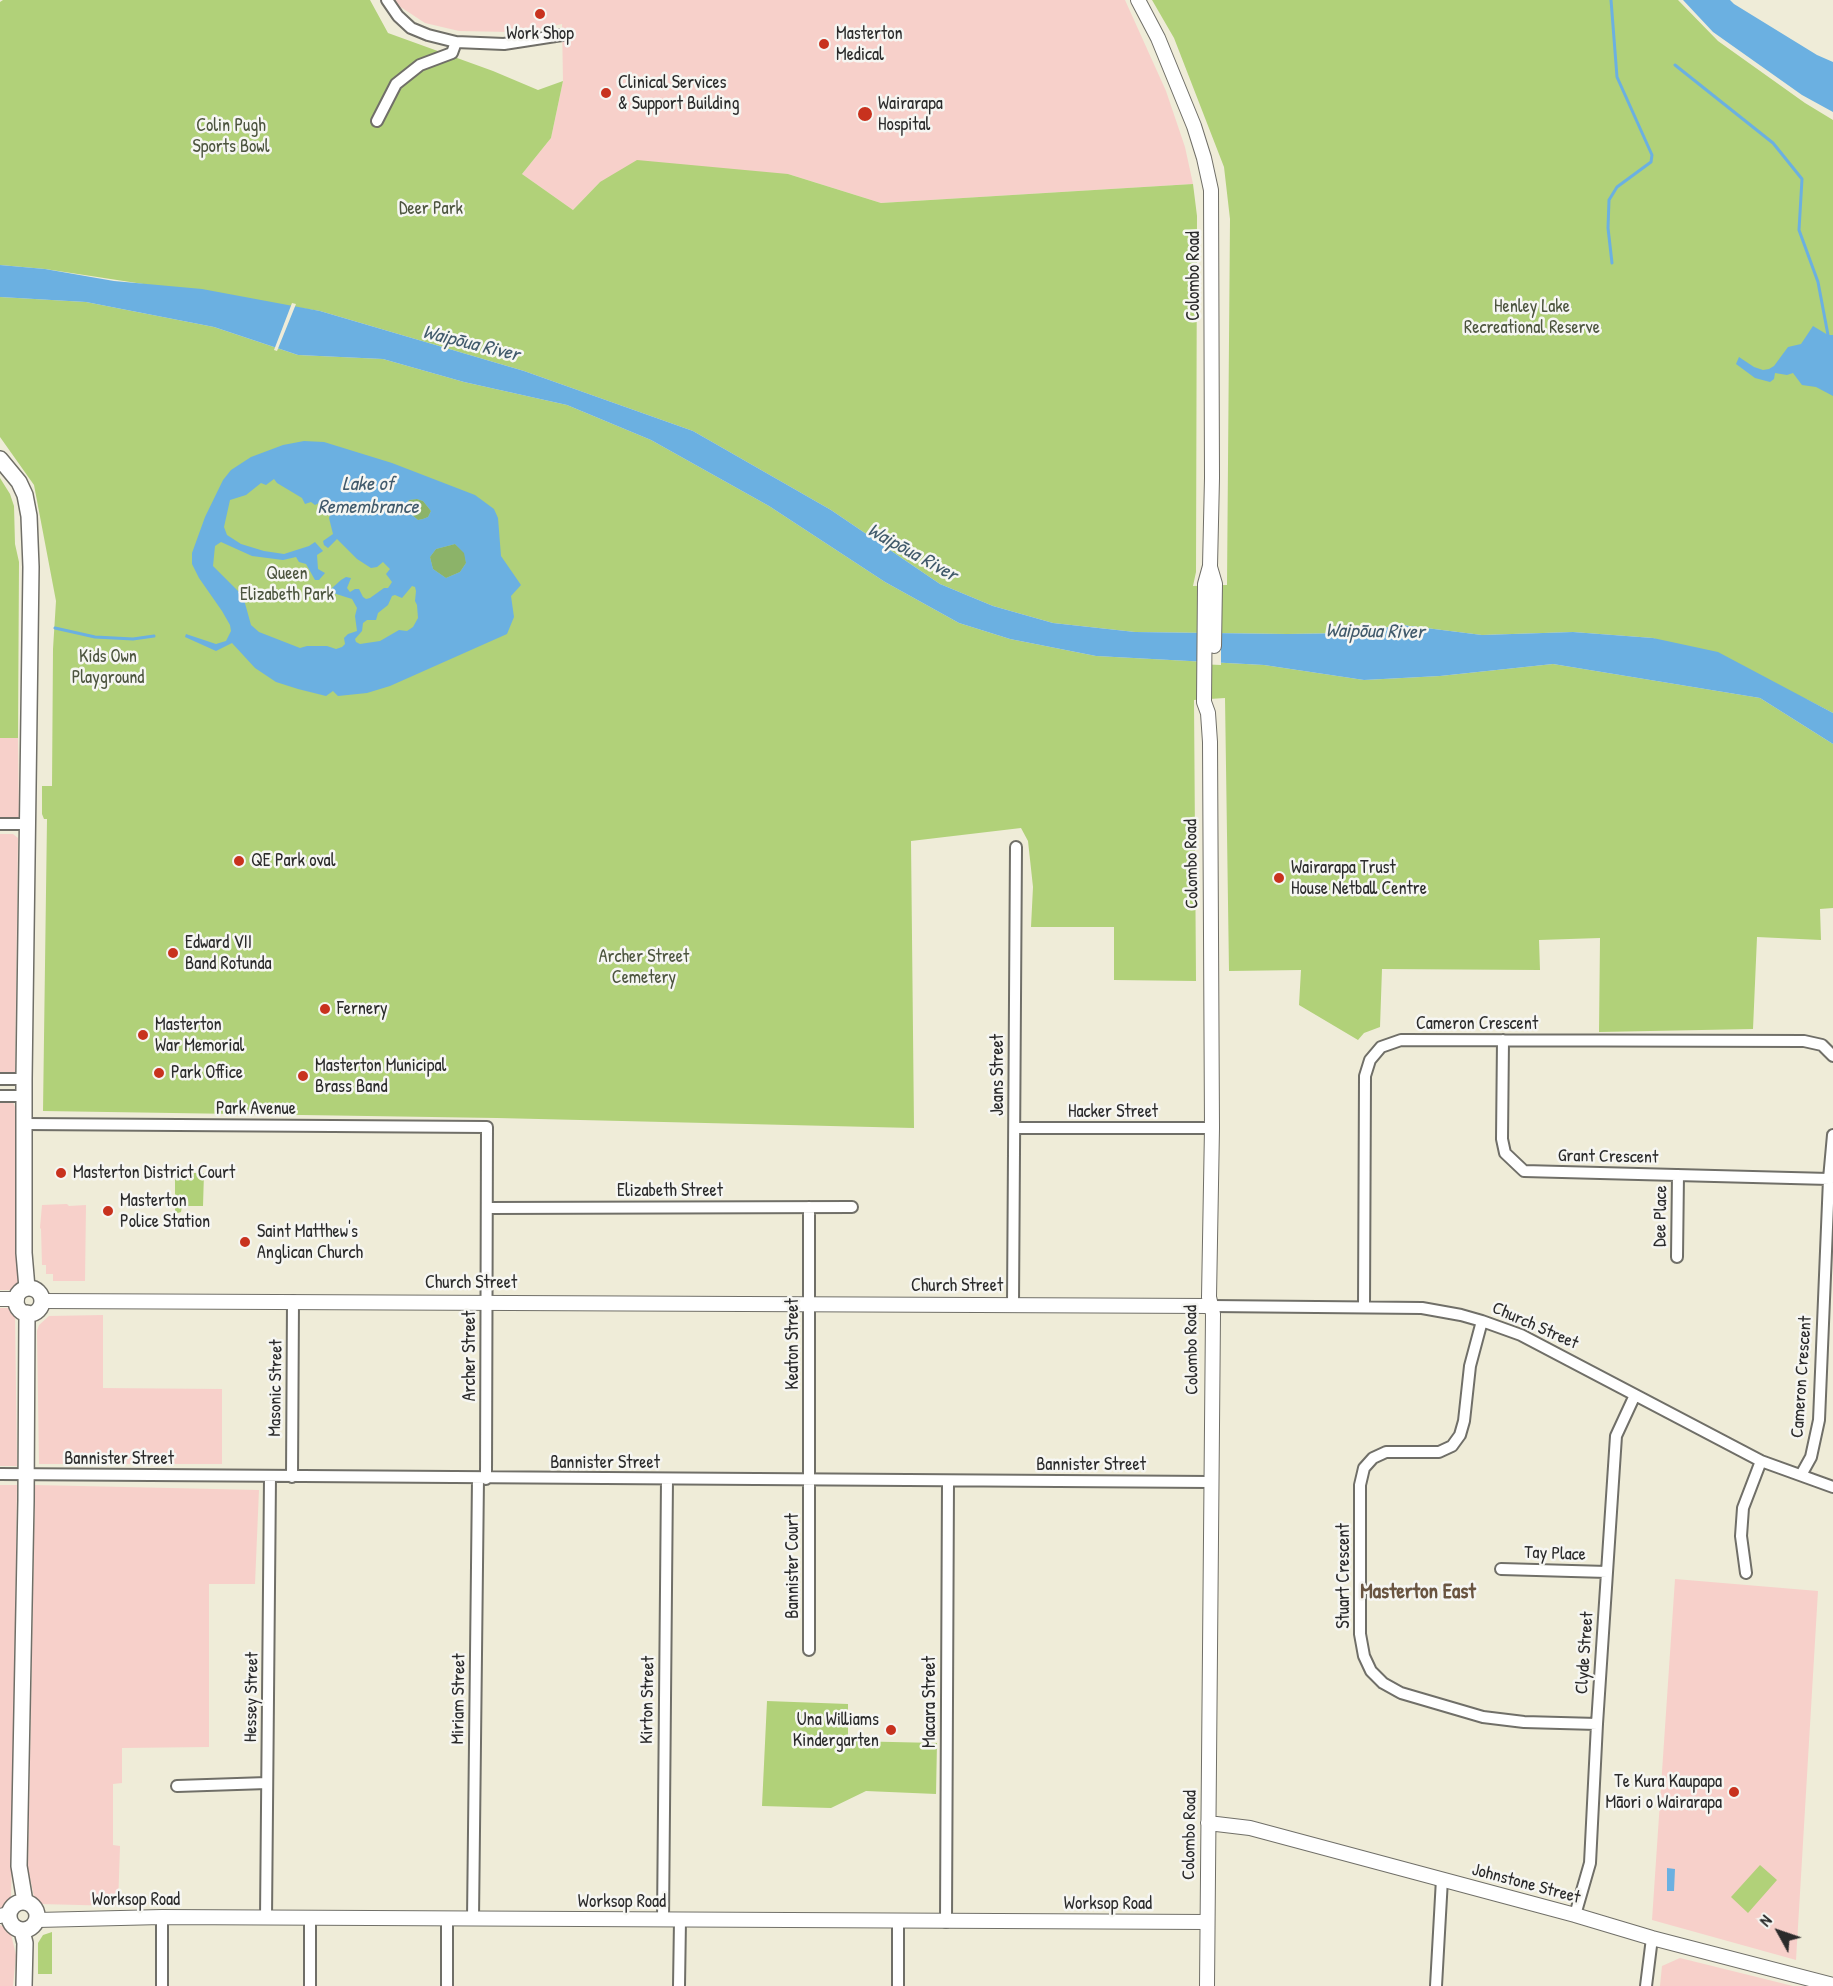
<!DOCTYPE html>
<meta charset="utf-8">
<style>
body{margin:0}
#map{position:relative;width:1833px;height:1986px;overflow:hidden;background:#efecd8;font-family:"Patrick Hand",sans-serif}
canvas{display:block}
.north{position:absolute;left:1749px;top:1902px;width:60px;height:60px;-webkit-text-stroke:4px #f6f6f2;paint-order:stroke;rotate:310deg;font-size:16px;font-weight:700;line-height:24px;text-align:center;color:#2b2b2b}
.north::after{content:'';display:block;margin:auto;width:21px;height:27px;background:#2b2b2b;clip-path:polygon(50% 0,100% 100%,50% 72%,0 100%)}
</style>
<div id="map">
<canvas width="1833" height="1986"></canvas>
<div class="north">N</div>
</div>
<script>
const ctx = document.querySelector('canvas').getContext('2d');
ctx.lineJoin = 'round';
function fill(path, color) { ctx.fillStyle = color; ctx.fill(path, 'evenodd'); }
const poly = rows => new Path2D(rows.map(r => 'M' + r).join(''));
function trace(path, color, width, dash) { ctx.strokeStyle = color; ctx.lineWidth = width; ctx.lineCap = dash ? 'butt' : 'round'; ctx.setLineDash(dash || []); ctx.stroke(path); }
function label(font, color, halo, rows, align = 'center') {
  ctx.font = font + ' "Patrick Hand",sans-serif'; ctx.lineWidth = 5; ctx.setLineDash([]); ctx.textBaseline = 'middle'; ctx.strokeStyle = halo; ctx.fillStyle = color; for (const [text, x, y, turn = 0] of rows) {
    ctx.save(); ctx.translate(x, y); ctx.rotate((+turn || 0) * Math.PI / 180); ctx.textAlign = isNaN(turn) ? turn : align; if (halo) ctx.strokeText(text, 0, 0); ctx.fillText(text, 0, 0); ctx.restore();
  }
}
fill(poly([
 [394,0,1125,0,1166,91,1185,147,1193,184,881,203,788,174,600,182,573,210,522,174,551,138,563,81,562,24,534,30,510,32,459,31,425,23,396,4],
 [0,738,18,738,19,817,0,817],
 [0,834,13,834,18,838,15,1073,11,1075,0,1075],
 [0,1100,9,1100,13,1102,15,1107,19,1283,15,1289,11,1290,0,1290],
 [67,1204,69,1206,86,1205,85,1281,53,1281,53,1274,46,1274,46,1265,42,1265,41,1229,40,1228,42,1205],
 [0,1308,12,1308,15,1311,17,1466,0,1466],
 [103,1315,103,1388,222,1389,222,1464,39,1464,37,1331,39,1325,49,1316],
 [0,1485,17,1485,11,1902,3,1911,0,1911],
 [35,1485,259,1490,255,1584,209,1584,209,1747,122,1748,122,1783,113,1784,113,1845,120,1846,118,1906,40,1904,34,1897,28,1868],
 [1675,1579,1818,1591,1796,1960,1652,1920],
 [0,1925,10,1930,16,1955,13,1986,0,1986],
 [1680,1958,1793,1986,1660,1986,1662,1966]
]), '#f7d0ca');
fill(poly([
 [3,0,370,0,388,33,493,71,538,90,563,81,551,138,522,174,573,210,600,182,637,160,788,174,881,203,1193,184,1197,216,1196,572,1193,586,1227,585,1230,219,1224,167,1174,38,1152,0,1678,0,1718,41,1805,103,1833,120,1833,713,1808,700,1653,638,1573,632,1482,635,1402,625,1353,633,1287,634,1135,632,1053,623,993,606,940,584,831,510,693,431,524,371,320,311,45,269,0,265,0,2],
 [0,297,86,302,214,327,298,355,383,359,464,382,567,405,651,440,769,506,885,582,959,623,1010,639,1096,656,1264,665,1364,680,1440,676,1553,664,1760,698,1833,744,1833,908,1820,909,1821,940,1757,937,1753,1029,1599,1032,1600,938,1539,940,1540,970,1382,969,1380,1027,1364,1033,1358,1040,1299,1005,1301,970,1229,971,1225,698,1194,700,1196,981,1114,980,1114,927,1031,927,1033,887,1028,841,1021,828,911,841,914,1128,497,1118,43,1111,47,819,44,819,42,814,42,786,52,786,53,649,56,601,34,485,0,437],
 [0,478,10,494,14,506,15,544,19,562,18,738,0,738],
 [175,1173,204,1173,203,1206,182,1206,181,1212,175,1214],
 [767,1701,848,1704,848,1741,937,1743,936,1794,866,1791,831,1808,762,1806],
 [1760,1865,1777,1880,1748,1913,1731,1897],
 [52,1932,52,1974,38,1974,38,1943,43,1935]
]), '#b1d179');
fill(poly([
 [417,499,423,501,431,511,428,517,423,519,418,520,406,510,405,507,409,500],
 [455,544,465,553,466,563,460,572,446,578,433,569,430,557,436,549]
]), '#8cb369');
fill(poly([
 [1683,0,1730,0,1734,4,1817,55,1833,62,1833,112,1802,95,1713,32],
 [0,265,45,269,114,281,202,289,320,311,524,371,693,431,831,510,940,584,993,606,1053,623,1135,632,1287,634,1353,633,1402,625,1482,635,1573,632,1653,638,1718,652,1833,713,1833,744,1760,698,1553,664,1440,676,1364,680,1264,665,1096,656,1010,639,959,623,885,582,769,506,651,440,567,405,464,382,383,359,298,355,214,327,86,302,0,297],
 [1813,326,1828,335,1833,335,1833,396,1816,387,1802,385,1793,373,1787,375,1775,373,1774,379,1770,382,1755,378,1736,364,1739,357,1754,367,1763,370,1769,369,1774,366,1788,347,1801,344],
 [304,441,324,442,392,463,475,495,494,509,498,518,501,556,521,585,511,596,514,617,507,634,390,686,367,693,338,696,333,691,326,696,298,689,276,682,255,668,232,643,216,651,185,637,186,634,216,644,226,641,231,631,230,625,222,611,199,578,192,564,192,553,205,517,223,480,231,470,251,457,283,445],
 [274,479,277,483,302,498,305,504,311,502,315,505,321,502,331,512,329,518,333,534,323,541,324,545,328,548,337,539,357,559,371,568,377,567,383,562,390,569,386,574,392,582,388,588,384,588,370,598,366,599,363,597,359,589,355,589,350,592,347,588,351,578,346,577,341,580,331,589,333,593,352,599,357,608,355,616,357,631,348,634,344,638,345,644,342,647,336,649,327,646,307,646,300,648,259,632,251,625,243,596,213,566,215,546,221,542,252,556,283,560,296,557,299,562,306,564,315,580,319,580,325,573,318,569,317,555,323,551,315,542,309,546,284,554,264,551,241,544,227,535,224,527,230,500,246,495,261,483,266,485],
 [417,499,423,501,431,511,428,517,423,519,418,520,406,510,405,507,409,500],
 [455,544,464,553,466,563,460,572,446,578,433,569,430,557,436,549],
 [412,586,415,587,416,591,415,601,417,605,418,618,413,627,407,631,399,630,380,641,360,644,356,642,355,639,362,631,363,623,367,620,376,620,378,613,388,605,392,596,395,595,402,598],
 [1667,1868,1675,1869,1674,1891,1667,1891]
]), '#6bb0e1');
fill(poly([
 [292,303,296,304,277,351,274,350],
 [1198,630,1221,630,1221,665,1197,664]
]), '#efecd8');
trace(poly([
 [1611,0,1617,77,1652,155,1651,162,1617,187,1609,200,1608,228,1612,263],
 [1675,65,1773,143,1802,179,1799,230,1818,282,1828,335],
 [55,628,95,637,133,639,154,636]
]), '#6bb0e1', 3);
const minor = poly([
 [387,0,398,16,411,28,428,35,456,42,504,44,562,35],
 [377,121,396,84,420,65,452,53,456,42],
 [0,824,27,824],
 [1503,1040,1502,1139,1505,1153,1524,1171,1829,1179],
 [0,1079,24,1079],
 [0,1096,24,1096],
 [24,1124,487,1127,486,1479],
 [1015,1128,1212,1128],
 [487,1208,852,1207],
 [1677,1257,1678,1175],
 [1013,1304,1016,847],
 [1211,1306,1422,1308,1461,1315,1482,1321,1521,1335,1761,1461,1833,1487],
 [1364,1307,1365,1076,1370,1060,1381,1047,1401,1040,1804,1041,1822,1045,1833,1056],
 [1482,1321,1470,1366,1464,1421,1460,1435,1452,1446,1439,1452,1386,1452,1373,1458,1364,1468,1360,1485,1360,1634,1364,1656,1371,1671,1383,1683,1401,1693,1483,1717,1524,1722,1597,1724],
 [0,1474,1210,1482],
 [1801,1475,1811,1457,1819,1420,1829,1179,1833,1135],
 [292,1477,293,1301],
 [1501,1569,1607,1572],
 [1746,1573,1741,1536,1743,1508,1761,1461],
 [809,1650,809,1207],
 [177,1786,267,1783],
 [1575,1915,1590,1863,1597,1724,1616,1436,1635,1395],
 [266,1918,270,1477],
 [447,1919,447,1986],
 [473,1919,478,1478],
 [663,1920,667,1479],
 [946,1922,948,1481],
 [162,1986,162,1917],
 [310,1986,310,1918],
 [679,1986,680,1920],
 [898,1986,898,1921],
 [1436,1986,1442,1879],
 [1646,1986,1652,1938]
]);
const tertiary = poly([
 [1138,0,1158,38,1194,126,1204,158,1211,190,1212,478,1210,566,1205,584,1204,702,1208,713,1210,742,1212,1128,1209,1297,1213,1314,1207,1986],
 [1210,567,1215,584,1214,646],
 [0,1299,17,1299],
 [42,1301,1211,1306],
 [1208,1823,1250,1828,1575,1915,1652,1938,1833,1985],
 [0,1916,9,1914],
 [37,1920,162,1917,1207,1922]
]);
const secondary = poly([
 [0,459,19,482,25,495,29,516,31,567,24,1079,24,1253,27,1288],
 '16 1301a13 13 0 1 1 26 0a13 13 0 1 1-26 0Z',
 '9 1916a14 14 0 1 1 28 0a14 14 0 1 1-28 0Z',
 [25,1902,19,1866,26,1501,27,1313],
 [22,1931,25,1943,24,1986]
]);
trace(minor, '#706f68', 14);
trace(tertiary, '#706f68', 16);
trace(secondary, '#706f68', 18);
trace(minor, '#fff', 10);
trace(tertiary, '#fff', 14);
trace(secondary, '#fff', 15);
for (const [x, y, r, color] of [
 [540,14,6,"#c8321e"],
 [824,44,6,"#c8321e"],
 [606,93,6,"#c8321e"],
 [865,114,8,"#c8321e"],
 [239,861,6,"#c8321e"],
 [1279,878,6,"#c8321e"],
 [173,953,6,"#c8321e"],
 [325,1009,6,"#c8321e"],
 [143,1035,6,"#c8321e"],
 [159,1073,6,"#c8321e"],
 [303,1076,6,"#c8321e"],
 [61,1173,6,"#c8321e"],
 [108,1211,6,"#c8321e"],
 [245,1242,6,"#c8321e"],
 [891,1730,6,"#c8321e"],
 [1734,1792,6,"#c8321e"]
]) { const dot = new Path2D(); dot.arc(x, y, r, 0, 2 * Math.PI); ctx.fillStyle = color; ctx.fill(dot); trace(dot, '#f6f6f2', 2); }
label('18px', '#2b2b2b', '#f6f6f2', [
 ["Work Shop",540,34,"center"],
 ["Masterton",836,34],
 ["Medical",836,55],
 ["Clinical Services",618,83],
 ["& Support Building",618,104],
 ["Wairarapa",878,104],
 ["Hospital",878,125],
 ["QE Park oval",251,861],
 ["Wairarapa Trust",1291,868],
 ["House Netball Centre",1291,889],
 ["Edward VII",185,943],
 ["Band Rotunda",185,964],
 ["Fernery",337,1009],
 ["Masterton",155,1025],
 ["War Memorial",155,1046],
 ["Masterton Municipal",315,1066],
 ["Brass Band",315,1087],
 ["Park Office",171,1073],
 ["Masterton District Court",73,1173],
 ["Masterton",120,1201],
 ["Police Station",120,1222],
 ["Saint Matthew's",257,1232],
 ["Anglican Church",257,1253],
 ["Una Williams",879,1720,"right"],
 ["Kindergarten",879,1741,"right"],
 ["Te Kura Kaupapa",1722,1782,"right"],
 ["Māori o Wairarapa",1722,1803,"right"]
], 'left');
label('18px', '#4c543e', '#f6f6f2', [
 ["Colin Pugh",231,126],
 ["Sports Bowl",231,147],
 ["Deer Park",431,209],
 ["Henley Lake",1532,307],
 ["Recreational Reserve",1532,328],
 ["Queen",287,574],
 ["Elizabeth Park",287,595],
 ["Kids Own",108,657],
 ["Playground",108,678],
 ["Archer Street",644,957],
 ["Cemetery",644,978]
]);
label('18px', '#2b2b2b', '#f6f6f2', [
 ["Colombo Road",1194,276,-90],
 ["Colombo Road",1192,864,-91],
 ["Cameron Crescent",1477,1024],
 ["Jeans Street",998,1075,-90],
 ["Park Avenue",256,1109],
 ["Hacker Street",1113,1112],
 ["Grant Crescent",1608,1157,1],
 ["Elizabeth Street",670,1191],
 ["Dee Place",1661,1216,-89],
 ["Church Street",471,1283],
 ["Church Street",957,1286],
 ["Church Street",1535,1326,24],
 ["Keaton Street",793,1344,-90],
 ["Colombo Road",1192,1350,-91],
 ["Archer Street",470,1356,-90],
 ["Cameron Crescent",1802,1377,-86],
 ["Masonic Street",276,1388,-89],
 ["Bannister Street",119,1459],
 ["Bannister Street",605,1463],
 ["Bannister Street",1091,1465],
 ["Tay Place",1555,1554,2],
 ["Bannister Court",793,1566,-90],
 ["Stuart Crescent",1344,1576,-90],
 ["Clyde Street",1585,1653,-86],
 ["Hessey Street",252,1697,-89],
 ["Miriam Street",459,1699,-89],
 ["Kirton Street",648,1700,-89],
 ["Macara Street",930,1702,-90],
 ["Colombo Road",1190,1835,-89],
 ["Johnstone Street",1526,1884,15],
 ["Worksop Road",136,1900],
 ["Worksop Road",622,1902],
 ["Worksop Road",1108,1904]
]);
label('italic 20px', '#415a6b', '#f6f6f2', [
 ["Waipōua River",471,344,14],
 ["Lake of",368,485],
 ["Remembrance",368,508],
 ["Waipōua River",912,553,29],
 ["Waipōua River",1375,632,1]
]);
label('bold 21px', '#695440', '#f6f6f2', [
 ["Masterton East",1418,1592]
]);
</script>
